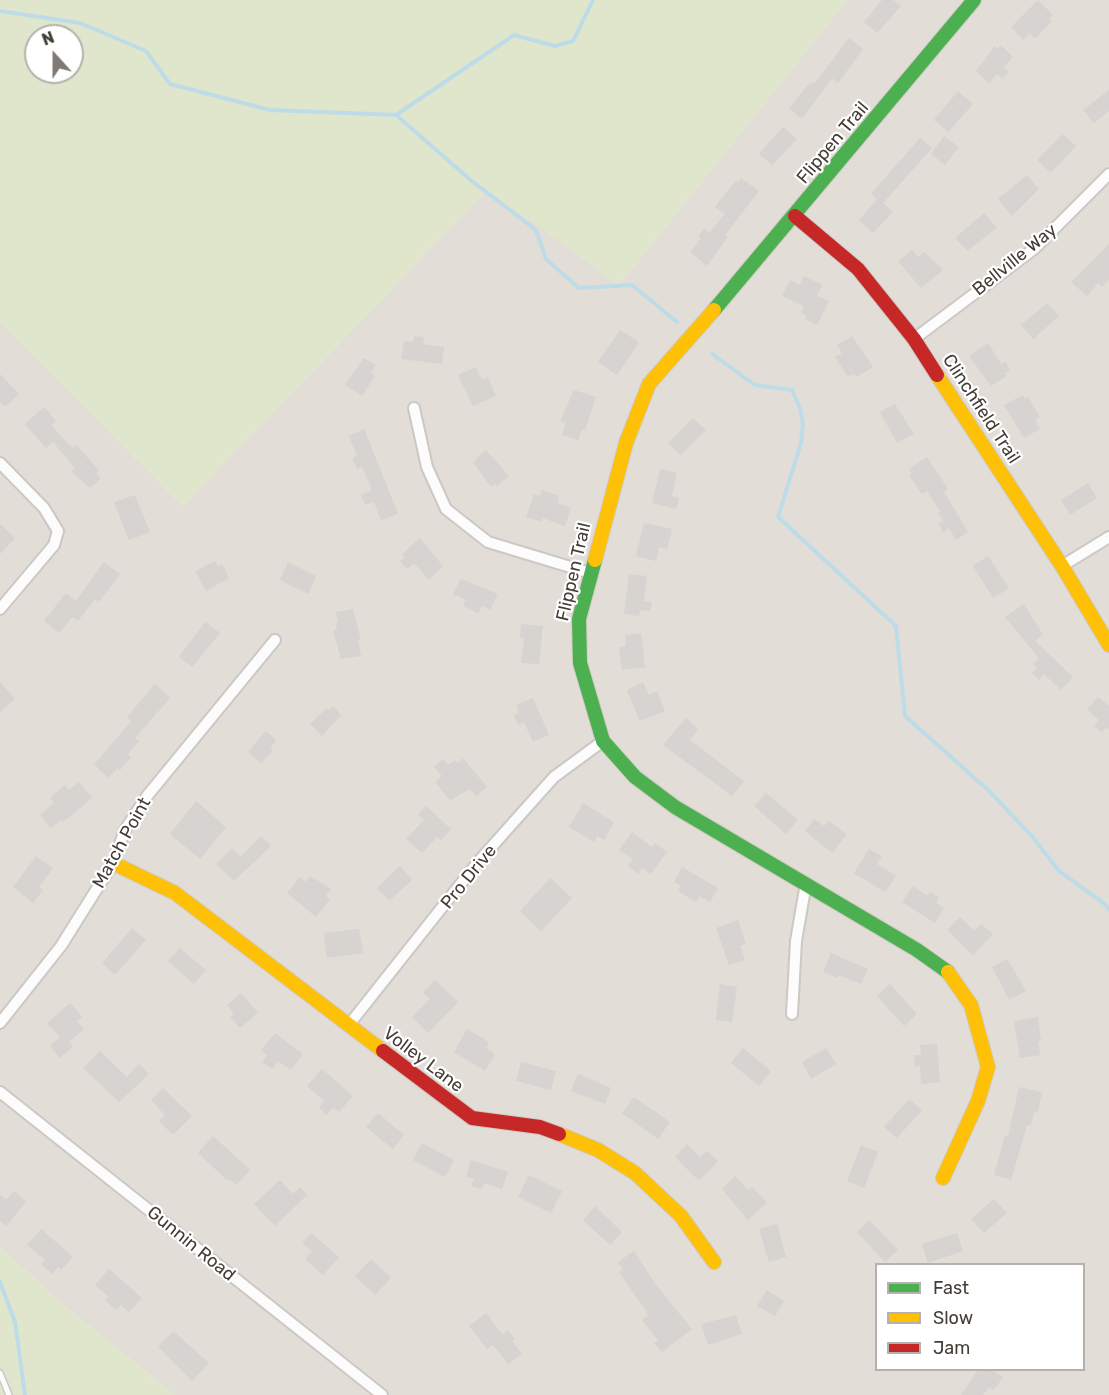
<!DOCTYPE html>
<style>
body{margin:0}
#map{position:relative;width:1109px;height:1395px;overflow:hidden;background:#eeece9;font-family:Rubik,sans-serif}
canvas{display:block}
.legend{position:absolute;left:875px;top:1263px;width:210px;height:108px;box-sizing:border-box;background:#fff;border:2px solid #b4b1af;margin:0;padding:8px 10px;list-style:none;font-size:18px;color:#433d36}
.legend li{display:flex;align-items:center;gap:12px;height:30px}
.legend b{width:30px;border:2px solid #b4b1af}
.north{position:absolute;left:24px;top:24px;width:60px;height:60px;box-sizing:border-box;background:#fff;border:2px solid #b4b1af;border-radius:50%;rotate:339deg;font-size:16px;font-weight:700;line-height:24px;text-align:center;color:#433d36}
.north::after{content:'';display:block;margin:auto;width:21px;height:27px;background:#7f7a75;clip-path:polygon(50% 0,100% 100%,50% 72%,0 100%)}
</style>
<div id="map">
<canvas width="1109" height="1395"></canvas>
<ul class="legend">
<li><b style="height:8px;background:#4caf50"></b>Fast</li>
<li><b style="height:8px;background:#ffc107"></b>Slow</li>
<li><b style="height:8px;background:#c62828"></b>Jam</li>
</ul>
<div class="north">N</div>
</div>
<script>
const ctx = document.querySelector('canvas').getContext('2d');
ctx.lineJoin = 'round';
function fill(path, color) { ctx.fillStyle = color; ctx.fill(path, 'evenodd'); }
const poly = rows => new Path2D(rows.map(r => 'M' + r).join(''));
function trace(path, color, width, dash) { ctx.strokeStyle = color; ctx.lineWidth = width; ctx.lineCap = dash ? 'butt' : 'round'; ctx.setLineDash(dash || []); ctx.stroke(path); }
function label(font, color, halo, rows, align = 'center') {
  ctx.font = font + ' Rubik,sans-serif'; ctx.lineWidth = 4.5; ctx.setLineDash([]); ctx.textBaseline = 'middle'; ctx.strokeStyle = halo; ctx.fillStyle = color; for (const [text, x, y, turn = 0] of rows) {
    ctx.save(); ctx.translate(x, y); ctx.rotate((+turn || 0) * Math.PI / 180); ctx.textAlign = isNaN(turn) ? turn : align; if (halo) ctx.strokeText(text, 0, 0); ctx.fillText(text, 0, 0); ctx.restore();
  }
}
fill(poly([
 [847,0,1109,0,1109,1395,175,1395,63,1305,0,1247,0,322,183,506,488,189,619,285],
 [876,1264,1084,1264,1084,1370,876,1370]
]), '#e2ddd7');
fill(poly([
 [0,0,847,0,619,285,487,190,183,506,0,322],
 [36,36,72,36,72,72,36,72],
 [0,1247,63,1305,175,1395,0,1395]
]), '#dfe6cb');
trace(poly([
 [0,11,80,23,146,51,170,84,270,110,396,115,514,35,555,46,573,41,593,0],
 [396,115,473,182,536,230,546,259,579,288,632,285,677,322],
 [712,354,755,385,792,390,800,408,803,425,801,443,778,517,896,626,905,716,988,790,1031,835,1059,871,1105,904,1109,910],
 [0,1282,15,1322,25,1395]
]), '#bedce8', 4);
fill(poly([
 [882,0,893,0,901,6,877,33,864,22],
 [1038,0,1053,15,1049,18,1052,21,1035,39,1030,33,1023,40,1011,27],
 [849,38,863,49,838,83,832,78,802,119,789,108,810,83,816,82],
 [1001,45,1013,57,1004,67,1009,72,1002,79,997,74,989,83,976,71,995,46,998,49],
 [1109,90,1109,111,1094,123,1083,110],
 [958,91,973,104,948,132,934,120],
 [783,127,797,139,772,165,759,154],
 [1063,134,1076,146,1051,173,1037,160],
 [944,136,959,147,945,165,931,154],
 [920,138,932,148,883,203,893,212,873,233,859,220,877,199,871,194],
 [1027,175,1039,189,1012,216,998,199],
 [741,178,759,191,725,235,728,237,707,266,690,252,701,238,698,236,704,229,709,233,725,214,715,207,736,180,738,182],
 [984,213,997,228,967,251,955,238],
 [1109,244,1109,280,1102,287,1098,283,1087,296,1071,282],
 [912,250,918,257,924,252,943,270,921,288,898,261],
 [804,276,822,285,817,296,829,301,817,325,805,319,806,315,801,313,804,306,782,296,790,280,800,285],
 [1047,303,1059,316,1033,339,1021,325],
 [620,330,639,342,617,375,598,362],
 [414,336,424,337,423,344,444,347,442,364,401,359,404,341,413,342],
 [852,336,873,367,856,377,854,374,848,377,835,357,842,353,837,345],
 [988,343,1001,364,1005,361,1010,370,1005,373,1007,376,991,386,969,356],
 [364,358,376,365,371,373,375,376,362,396,345,385],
 [476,367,482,380,488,377,496,396,473,406,458,375],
 [0,374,19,394,5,407,0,402],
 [574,390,596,397,585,430,582,429,578,440,562,435,566,423,560,421],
 [1023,395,1025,399,1028,397,1040,417,1035,420,1040,429,1024,438,1004,405],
 [895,404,914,434,897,443,880,412],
 [44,407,56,421,51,425,72,448,76,445,99,470,96,473,101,478,90,488,71,471,75,468,53,442,46,448,25,424],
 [693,418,706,430,681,455,668,443],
 [364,429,398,514,381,520,374,502,365,505,361,495,371,491,371,487,362,467,357,469,352,458,357,456,349,436],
 [486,450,509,476,497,486,495,484,491,487,473,462],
 [927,457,948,489,944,492,968,532,956,540,949,528,943,532,938,523,943,521,938,513,940,511,927,491,922,494,909,475,912,474,909,469],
 [660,469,677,473,672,496,679,498,676,509,652,503],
 [1088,483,1097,498,1070,515,1061,500],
 [542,490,559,496,557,503,571,508,565,526,543,518,541,522,526,517,534,494,540,496],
 [135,495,150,532,129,540,114,502],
 [644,523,672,529,667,549,659,547,656,561,636,556],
 [0,524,15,538,0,554],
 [420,538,443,566,429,580,414,563,407,569,400,561,405,557,402,554],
 [988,556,1009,588,993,598,973,566],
 [215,561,218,566,222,564,229,578,206,591,195,571],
 [104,562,120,574,99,602,95,599,78,621,72,617,59,633,44,621,66,593,76,601],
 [288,562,316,576,308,594,280,580],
 [629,574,647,576,644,601,652,602,650,611,640,610,639,616,624,614],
 [461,579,498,594,490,610,482,606,478,613,463,606,466,600,453,594],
 [1024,604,1043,635,1035,641,1073,677,1061,690,1044,674,1039,680,1032,673,1037,668,1033,664,1039,658,1005,617],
 [353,609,361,640,358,640,361,656,341,659,333,630,337,629,336,623,338,622,336,612],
 [205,622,220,633,192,667,179,657],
 [521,624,543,626,539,664,521,663,524,638,520,638],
 [641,633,645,667,622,670,619,647,626,646,625,635],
 [0,682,15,699,0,712],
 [643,682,649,695,657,691,665,711,640,721,627,690],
 [155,684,170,698,135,738,139,741,128,754,131,757,120,770,117,768,109,778,94,765,131,721,127,717],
 [1098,697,1109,706,1109,729,1106,727,1102,732,1094,726,1099,720,1087,710],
 [533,698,549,735,533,742,524,722,518,725,514,715,519,713,516,705],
 [333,706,341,715,322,736,310,724,327,708,329,710],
 [686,718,698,729,690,740,744,781,732,796,663,745],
 [266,731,276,740,270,748,273,750,261,763,248,752],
 [463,758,487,787,476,796,470,789,450,800,435,782,442,776,434,767,443,759,448,765,455,760,458,763],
 [79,782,92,798,63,822,61,820,51,828,40,815,54,803,50,798,65,785,69,790],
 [766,793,798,820,786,834,754,806],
 [196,801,226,827,200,859,170,834],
 [583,803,614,822,604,840,597,836,594,842,569,827],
 [426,806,451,829,441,841,437,837,422,853,406,839,424,820,418,815],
 [814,819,824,826,829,821,847,834,832,853,805,831],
 [632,832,652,847,655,843,667,852,651,874,642,868,638,874,628,866,633,859,619,850],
 [261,836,271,846,234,881,216,864,232,848,241,857],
 [869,849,882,856,877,864,896,876,885,892,854,873],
 [36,856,53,868,39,887,43,890,33,903,13,887],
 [400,866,412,880,389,901,377,888],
 [682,867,718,888,710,902,699,896,696,902,678,891,681,886,674,882],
 [310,876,331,889,326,895,330,899,316,917,287,893,300,877,306,882],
 [550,878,572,898,541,931,520,911],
 [913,886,928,896,930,892,939,898,936,903,944,908,935,923,902,902],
 [960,917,975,931,981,924,993,934,973,955,947,930],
 [738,920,746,944,740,946,745,960,729,965,716,928],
 [132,928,146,940,115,975,102,963],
 [359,929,363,953,327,958,324,933],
 [180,948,206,970,194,984,168,961],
 [831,953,868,969,861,984,838,975,837,978,823,972],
 [1007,959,1026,991,1009,1000,992,967],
 [435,980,458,1002,428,1033,412,1017,430,999,423,993],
 [720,984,737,987,732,1022,716,1020],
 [890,984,917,1014,904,1026,877,996],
 [241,993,258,1013,240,1028,230,1017,234,1014,227,1005],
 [70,1003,82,1017,77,1021,84,1029,69,1042,73,1047,60,1058,50,1046,60,1037,47,1023],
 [1038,1017,1041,1041,1038,1042,1040,1055,1020,1058,1014,1021],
 [467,1029,489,1042,486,1048,495,1054,485,1071,454,1052],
 [275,1033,303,1054,291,1070,278,1061,272,1069,262,1062,267,1055,261,1051],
 [937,1044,940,1082,921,1084,920,1066,915,1067,914,1055,921,1055,920,1045],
 [743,1048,771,1071,759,1086,731,1063],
 [826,1048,836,1064,811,1079,802,1062],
 [100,1051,127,1077,139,1064,149,1074,119,1102,83,1068],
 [521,1062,556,1071,551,1090,516,1081],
 [322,1069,353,1096,339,1112,333,1107,327,1115,319,1108,324,1101,307,1086],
 [578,1074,611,1088,605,1104,571,1091],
 [1019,1087,1042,1092,1038,1112,1034,1111,1031,1126,1027,1125,1011,1180,994,1175,1005,1135,1008,1136],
 [163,1088,192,1116,173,1135,159,1121,165,1115,151,1100],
 [634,1097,670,1122,658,1139,622,1113],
 [909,1099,922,1110,897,1138,884,1127],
 [378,1113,404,1135,393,1149,366,1127],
 [213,1136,250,1170,236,1185,229,1179,228,1181,198,1153],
 [422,1143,454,1160,445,1177,413,1160],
 [687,1144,700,1157,707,1151,718,1161,699,1181,675,1157],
 [861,1145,878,1152,864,1188,847,1181],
 [471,1160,508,1172,502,1189,484,1183,482,1189,471,1186,474,1179,466,1177],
 [529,1175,562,1191,551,1213,518,1197],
 [735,1176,748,1190,752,1187,767,1202,748,1220,722,1189],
 [280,1180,293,1194,300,1187,307,1195,275,1226,254,1204],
 [14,1191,26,1202,6,1226,0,1221,0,1195,6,1200],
 [994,1199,1007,1213,984,1233,971,1219],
 [595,1206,622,1232,610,1245,583,1220],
 [869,1220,898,1250,885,1262,857,1232],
 [777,1224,786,1257,769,1262,759,1229],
 [41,1229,73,1257,61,1270,58,1267,52,1274,41,1264,45,1260,27,1245],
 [311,1233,339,1257,323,1275,305,1259,312,1251,302,1243],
 [957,1233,963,1251,928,1263,922,1244],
 [634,1251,656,1285,692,1329,662,1352,654,1343,658,1340,642,1320,648,1316,646,1311,619,1272,623,1270,618,1262],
 [371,1259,391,1278,375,1295,355,1276],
 [109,1269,142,1298,129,1312,121,1305,116,1310,105,1300,108,1296,95,1285],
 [767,1290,784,1301,775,1316,757,1306],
 [486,1313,502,1334,508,1330,515,1339,512,1341,522,1354,508,1364,493,1345,487,1349,469,1326],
 [736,1315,742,1334,708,1345,701,1324],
 [173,1331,209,1363,192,1381,158,1347],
 [978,1370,992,1370,1003,1377,994,1390,989,1387,983,1395,961,1395]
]), '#d6d3d0');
const lane = poly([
 [0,1373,9,1395]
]);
const street = poly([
 [914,339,1034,249,1109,174],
 [414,408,427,467,446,509,488,542,590,573],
 [0,463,44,508,58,531,54,545,0,609],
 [1062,566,1109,537],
 [792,1014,796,941,806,883],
 [0,1023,61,946,113,863,125,830,147,796,275,640],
 [348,1026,478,862,554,777,603,741],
 [0,1092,382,1395]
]);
const fast = poly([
 [714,310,974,0],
 [595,560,579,619,580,663,603,741,635,777,675,807,917,950,948,972]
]);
const slow = poly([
 [937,375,1062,566,1109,645],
 [595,560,626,443,649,384,714,310],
 [113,863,175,893,383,1051],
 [559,1134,598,1150,635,1173,681,1216,714,1262],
 [943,1178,978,1101,988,1067,971,1005,948,972]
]);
const jam = poly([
 [795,216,858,269,914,339,937,375],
 [383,1051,472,1118,540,1127,559,1134]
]);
trace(lane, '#cbc8c5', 8);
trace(street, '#cbc8c5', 14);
trace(fast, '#cfcbc3', 16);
trace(slow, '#cfcbc3', 16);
trace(jam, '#cfcbc3', 16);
trace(lane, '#fcfcfc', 5);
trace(street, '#fcfcfc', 10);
trace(fast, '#4caf50', 14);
trace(slow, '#ffc107', 14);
trace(jam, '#c62828', 14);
label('18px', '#433d36', '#fff', [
 ["Flippen Trail",833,143,-50],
 ["Bellville Way",1015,260,-39],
 ["Clinchfield Trail",981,409,57],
 ["Flippen Trail",574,572,-77],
 ["Match Point",122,843,-61],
 ["Pro Drive",469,877,-51],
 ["Volley Lane",423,1060,37],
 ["Gunnin Road",191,1244,39]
]);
</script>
